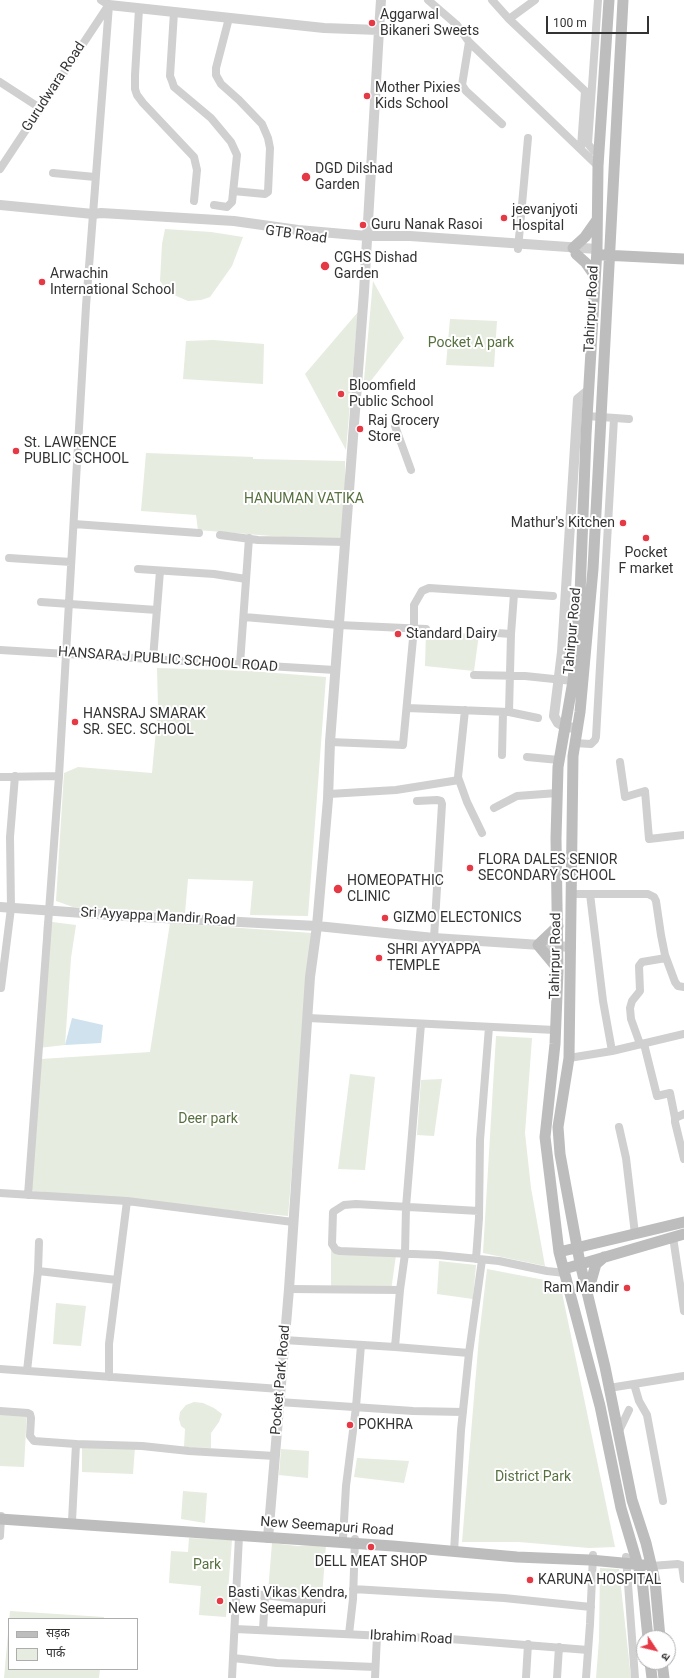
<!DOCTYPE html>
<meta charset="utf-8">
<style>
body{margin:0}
#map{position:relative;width:684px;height:1678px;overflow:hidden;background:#fff;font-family:Roboto,"Noto Sans Devanagari",sans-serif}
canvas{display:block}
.legend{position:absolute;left:8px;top:1618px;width:130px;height:52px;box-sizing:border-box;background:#fff;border:1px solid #adadad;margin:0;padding:5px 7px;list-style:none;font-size:12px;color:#333}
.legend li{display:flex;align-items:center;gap:8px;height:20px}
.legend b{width:20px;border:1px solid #adadad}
.north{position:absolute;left:636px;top:1630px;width:40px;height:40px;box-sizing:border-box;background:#fff;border:1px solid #adadad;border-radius:50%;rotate:125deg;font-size:11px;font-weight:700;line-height:16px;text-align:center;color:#333}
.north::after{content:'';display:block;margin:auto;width:14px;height:18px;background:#e63946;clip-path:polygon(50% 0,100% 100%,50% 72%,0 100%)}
.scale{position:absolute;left:546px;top:16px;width:103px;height:18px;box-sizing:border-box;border:2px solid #333;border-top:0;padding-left:5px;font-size:12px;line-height:14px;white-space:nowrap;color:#333;-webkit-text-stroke:3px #fff;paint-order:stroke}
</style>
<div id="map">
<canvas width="684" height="1678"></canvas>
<ul class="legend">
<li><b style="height:5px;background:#bdbdbd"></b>सड़क</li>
<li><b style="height:11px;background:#e6ecdf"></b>पार्क</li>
</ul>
<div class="north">उ</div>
<div class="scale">100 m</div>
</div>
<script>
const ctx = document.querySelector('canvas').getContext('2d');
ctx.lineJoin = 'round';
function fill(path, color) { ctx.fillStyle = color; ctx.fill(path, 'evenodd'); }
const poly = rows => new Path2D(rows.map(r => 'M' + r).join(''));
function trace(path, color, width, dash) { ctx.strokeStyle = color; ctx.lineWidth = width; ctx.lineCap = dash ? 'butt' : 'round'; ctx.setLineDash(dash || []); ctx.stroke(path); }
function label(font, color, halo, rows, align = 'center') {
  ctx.font = font + ' Roboto,sans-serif'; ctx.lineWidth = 4; ctx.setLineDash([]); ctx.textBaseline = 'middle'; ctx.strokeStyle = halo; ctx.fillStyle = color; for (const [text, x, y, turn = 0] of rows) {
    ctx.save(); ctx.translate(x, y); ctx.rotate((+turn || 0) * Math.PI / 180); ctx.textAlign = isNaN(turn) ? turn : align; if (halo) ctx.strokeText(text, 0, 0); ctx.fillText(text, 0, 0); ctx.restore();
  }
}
fill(poly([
 [165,229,211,232,243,237,232,266,210,297,201,300,188,301,174,295,165,288,160,281,162,244],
 [373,281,404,338,363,391],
 [358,312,346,450,305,374],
 [450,319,497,321,494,367,446,365],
 [213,340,264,344,263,384,183,379,186,341],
 [146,453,253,457,253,459,345,461,345,542,198,530,196,515,141,511],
 [426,632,479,634,474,671,425,666],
 [157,668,251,671,326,677,308,916,250,915,253,881,188,879,185,913,73,907,56,901,64,773,78,767,152,773,158,708],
 [44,921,76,925,71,958,65,1045,38,1048],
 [170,923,312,933,288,1216,25,1190,41,1059,150,1052],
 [496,1036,532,1038,525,1133,531,1188,545,1266,483,1253],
 [350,1074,375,1077,365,1170,338,1169],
 [442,1079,434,1136,417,1135,421,1080],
 [331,1249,396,1255,391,1291,331,1286],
 [439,1261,476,1265,473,1299,437,1294],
 [487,1269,560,1283,615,1547,589,1548,519,1542,462,1542,479,1337],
 [56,1303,86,1306,81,1346,53,1344],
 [194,1402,203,1403,214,1408,222,1414,219,1422,211,1433,211,1448,184,1447,185,1429,181,1426,179,1419,180,1412,186,1405],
 [0,1409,27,1411,24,1467,0,1466],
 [82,1443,135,1447,133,1474,82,1472],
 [281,1449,309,1451,308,1478,279,1475],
 [357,1458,409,1461,404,1483,354,1477],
 [183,1491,207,1493,205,1523,181,1519],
 [189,1538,232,1540,226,1617,199,1615,201,1586,169,1583,171,1551,188,1552],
 [272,1543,297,1546,326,1545,322,1596,268,1592],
 [600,1568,619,1569,631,1678,596,1678,599,1640],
 [10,1611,104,1617,104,1619,9,1619,9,1669,100,1669,99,1678,4,1678]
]), '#e6ecdf');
fill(poly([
 [72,1018,103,1025,101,1043,65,1045]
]), '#cfe2ee');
trace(poly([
 [428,0,457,25,469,42,598,166],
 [492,0,509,19,535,0],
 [598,0,588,144,594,151,599,153],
 [139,9,135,75,135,89,137,95,143,103,194,157,197,170,194,201],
 [174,12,170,76,172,81,174,87,211,118,231,142,237,155,232,202,227,207,214,205],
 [229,18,216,68,216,75,221,84,239,100,262,124,268,138,270,148,268,192,265,194,233,191],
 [509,19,585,91,581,147],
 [469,42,462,85,466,91,502,124],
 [0,82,40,108],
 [0,169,108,6],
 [53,173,95,177],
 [518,249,528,138],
 [587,416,629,419],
 [395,426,411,470],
 [74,524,199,533],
 [220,535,258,540,345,542],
 [9,558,71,562],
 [138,569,214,574,246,579],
 [41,602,157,610],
 [244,617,339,625,426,629],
 [483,632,511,634],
 [0,650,335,670],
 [153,659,160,571],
 [240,664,249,538],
 [474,675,525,676,573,681],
 [407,708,509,712,538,718],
 [465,710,458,777,467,802,482,833],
 [509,712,511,634,514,594],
 [330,742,403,745,414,628,414,605,422,591,429,588,553,596],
 [574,743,591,744,595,740,596,737,614,418],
 [502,755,503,712],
 [527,757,559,760],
 [620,762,625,797,645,791,649,839,684,835],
 [0,777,59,776],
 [329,794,396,790,459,780],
 [417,801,437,800,441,801,442,804,434,938],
 [494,808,517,796,557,793],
 [572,894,648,894,654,897,656,901,661,935,665,955,675,982,678,986,684,987],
 [590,894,603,1001,612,1051],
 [1,988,11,908,10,837,15,776],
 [308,1018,555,1030],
 [640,1044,631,1019,630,1008,632,1001,640,991,639,966,642,962,666,958],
 [644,1044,657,1096,670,1093,675,1118],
 [569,1058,612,1051,684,1034],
 [684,1114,675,1118,675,1122,684,1159],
 [619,1127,626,1158,635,1234],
 [0,1193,127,1201,293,1222],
 [28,1195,59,776,86,306,109,5,101,0],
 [479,1211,356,1204,344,1205,333,1212,332,1244,336,1250,340,1251,438,1255,499,1261,547,1271,565,1273],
 [673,1237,684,1311],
 [39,1242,38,1271,117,1280],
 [476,1259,479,1218,480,1140,489,1027],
 [289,1289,400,1290],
 [284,1340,395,1347,469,1353],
 [395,1347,400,1290,405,1254,406,1207,421,1024],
 [0,1369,280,1389],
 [27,1371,38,1271],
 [109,1377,109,1344,127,1201],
 [634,1384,639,1401,647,1415,663,1501],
 [609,1388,684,1376],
 [279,1402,413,1411,463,1412],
 [0,1411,28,1413,30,1414,31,1418,30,1436,34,1441,76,1444,72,1521],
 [618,1433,629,1410],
 [76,1444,142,1446,189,1451,275,1456],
 [0,1536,1,1516],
 [343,1538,346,1486,356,1407,361,1345],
 [454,1552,461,1430,469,1353,482,1260],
 [626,1557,635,1678],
 [651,1566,678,1564,684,1566],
 [682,1566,684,1579],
 [353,1589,504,1598,591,1607],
 [236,1593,265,1595,319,1602],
 [235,1629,450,1639,588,1650],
 [263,1630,265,1595],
 [349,1634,353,1599,355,1539],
 [233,1658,277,1663,375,1667],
 [232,1678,239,1536],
 [375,1678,377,1636],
 [526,1678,528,1644],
 [557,1678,559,1647],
 [586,1678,590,1624,593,1555]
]), '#d0d0d0', 8);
trace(poly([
 [109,5,324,28,379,30,364,292,330,742,328,799,317,926,310,977,289,1289,268,1538],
 [379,30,381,0],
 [0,205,93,214,101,213,234,221,298,230,367,236,410,236,597,249],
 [577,728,565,727,558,723,554,716,562,652,578,399,589,390],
 [0,907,124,916,317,926,434,938,571,947]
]), '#d0d0d0', 10);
trace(poly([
 [609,0,598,166,597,249,586,435,580,595,573,681,558,767,556,838,558,971,555,1044,545,1137,559,1252,600,1406,621,1508,642,1579,648,1638],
 [623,0,593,569,580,712,573,756,569,1058,558,1127,560,1154,580,1263,605,1367,632,1500,646,1543,655,1581,660,1638],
 [573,248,585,237,597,220],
 [576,254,586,263,595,276],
 [603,255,684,259],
 [558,926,538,945,558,969],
 [559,1252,684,1222],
 [564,1269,684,1234],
 [588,1292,596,1264,604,1257],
 [0,1519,393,1546,517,1557,590,1560,644,1565],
 [650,1662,652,1678],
 [662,1662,664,1678]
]), '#bdbdbd', 11);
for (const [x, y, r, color] of [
 [372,23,4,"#e63946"],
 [367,96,4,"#e63946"],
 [306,177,5,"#e63946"],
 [504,218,4,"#e63946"],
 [363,225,4,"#e63946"],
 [325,266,5,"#e63946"],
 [42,282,4,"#e63946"],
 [341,394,4,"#e63946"],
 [360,429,4,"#e63946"],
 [16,451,4,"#e63946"],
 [623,523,4,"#e63946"],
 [646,538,4,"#e63946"],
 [398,634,4,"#e63946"],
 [75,722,4,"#e63946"],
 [470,868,4,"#e63946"],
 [338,889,5,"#e63946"],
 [385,918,4,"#e63946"],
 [379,958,4,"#e63946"],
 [627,1288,4,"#e63946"],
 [350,1425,4,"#e63946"],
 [371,1547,4,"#e63946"],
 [530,1580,4,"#e63946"],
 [220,1601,4,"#e63946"]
]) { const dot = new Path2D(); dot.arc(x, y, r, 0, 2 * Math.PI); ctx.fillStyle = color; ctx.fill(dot); trace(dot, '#fff', 1.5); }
label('14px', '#333', '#fff', [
 ["Aggarwal",380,15],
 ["Bikaneri Sweets",380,31],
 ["Mother Pixies",375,88],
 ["Kids School",375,104],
 ["DGD Dilshad",315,169],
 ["Garden",315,185],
 ["jeevanjyoti",512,210],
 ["Hospital",512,226],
 ["Guru Nanak Rasoi",371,225],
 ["CGHS Dishad",334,258],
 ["Garden",334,274],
 ["Arwachin",50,274],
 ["International School",50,290],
 ["Bloomfield",349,386],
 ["Public School",349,402],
 ["Raj Grocery",368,421],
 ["Store",368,437],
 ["St. LAWRENCE",24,443],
 ["PUBLIC SCHOOL",24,459],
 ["Mathur's Kitchen",615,523,"right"],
 ["Pocket",646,553,"center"],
 ["F market",646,569,"center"],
 ["Standard Dairy",406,634],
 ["HANSRAJ SMARAK",83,714],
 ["SR. SEC. SCHOOL",83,730],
 ["FLORA DALES SENIOR",478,860],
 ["SECONDARY SCHOOL",478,876],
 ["HOMEOPATHIC",347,881],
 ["CLINIC",347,897],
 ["GIZMO ELECTONICS",393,918],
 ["SHRI AYYAPPA",387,950],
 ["TEMPLE",387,966],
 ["Ram Mandir",619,1288,"right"],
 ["POKHRA",358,1425],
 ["DELL MEAT SHOP",371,1562,"center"],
 ["KARUNA HOSPITAL",538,1580],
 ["Basti Vikas Kendra,",228,1593],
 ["New Seemapuri",228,1609]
], 'left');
label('14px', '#333', '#fff', [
 ["Gurudwara Road",54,87,-57],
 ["GTB Road",296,235,8],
 ["Tahirpur Road",592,309,-87],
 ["Tahirpur Road",573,631,-85],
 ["HANSARAJ PUBLIC SCHOOL ROAD",168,660,4],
 ["Sri Ayyappa Mandir Road",158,917,3],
 ["Tahirpur Road",556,956,-89],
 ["Pocket Park Road",281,1380,-85],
 ["New Seemapuri Road",327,1527,4],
 ["Ibrahim Road",411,1638,3]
]);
label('14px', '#56703f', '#fff', [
 ["Pocket A park",471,343],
 ["HANUMAN VATIKA",304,499],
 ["Deer park",208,1119],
 ["District Park",533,1477],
 ["Park",207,1565]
]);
</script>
